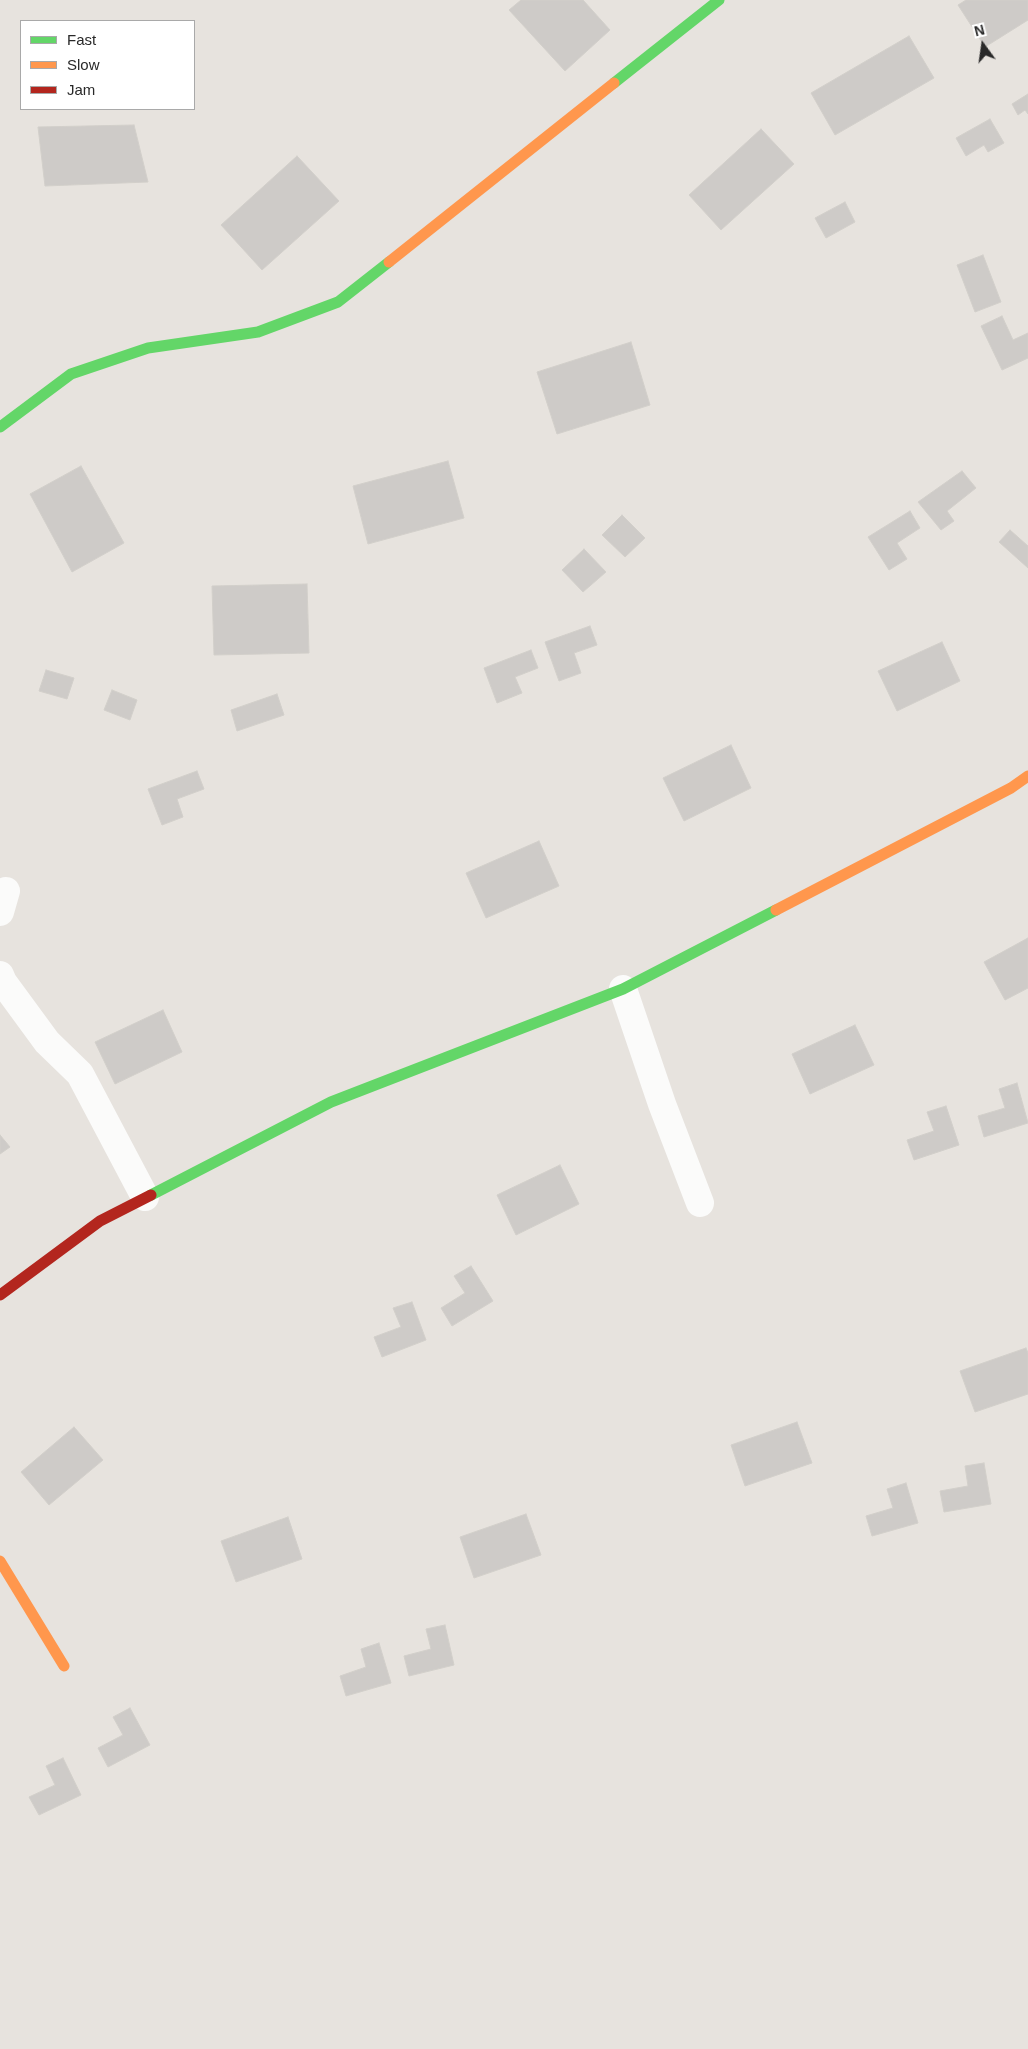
<!DOCTYPE html>
<style>
body{margin:0}
#map{position:relative;width:1028px;height:2049px;overflow:hidden;background:#e7e3de;font-family:Arial,sans-serif}
canvas{display:block}
.legend{position:absolute;left:20px;top:20px;width:175px;height:90px;box-sizing:border-box;background:#fff;border:1px solid #a9a9a9;margin:0;padding:6px 9px;list-style:none;font-size:15px;color:#292929}
.legend li{display:flex;align-items:center;gap:10px;height:25px}
.legend b{width:25px;border:1px solid #a9a9a9}
.north{position:absolute;left:958px;top:20px;width:50px;height:50px;-webkit-text-stroke:4px #fff;paint-order:stroke;rotate:346deg;font-size:14px;font-weight:700;line-height:20px;text-align:center;color:#292929}
.north::after{content:'';display:block;margin:auto;width:18px;height:22px;background:#292929;clip-path:polygon(50% 0,100% 100%,50% 72%,0 100%)}
</style>
<div id="map">
<canvas width="1028" height="2049"></canvas>
<ul class="legend">
<li><b style="height:6px;background:#63d668"></b>Fast</li>
<li><b style="height:6px;background:#ff974d"></b>Slow</li>
<li><b style="height:6px;background:#b3261e"></b>Jam</li>
</ul>
<div class="north">N</div>
</div>
<script>
const ctx = document.querySelector('canvas').getContext('2d');
ctx.lineJoin = 'round';
function fill(path, color) { ctx.fillStyle = color; ctx.fill(path, 'evenodd'); }
const poly = rows => new Path2D(rows.map(r => 'M' + r).join(''));
function trace(path, color, width, dash) { ctx.strokeStyle = color; ctx.lineWidth = width; ctx.lineCap = dash ? 'butt' : 'round'; ctx.setLineDash(dash || []); ctx.stroke(path); }
const building = poly([
 [521,0,583,0,610,30,565,71,509,10,521,0],
 [966,0,1028,0,1028,20,985,47,958,5,966,0],
 [909,36,934,78,835,135,811,93,909,36],
 [1028,94,1028,114,1025,110,1018,115,1012,104,1028,94],
 [990,119,1004,143,988,152,984,145,966,156,956,138,990,119],
 [134,125,148,182,45,186,38,127,134,125],
 [761,129,794,164,721,230,689,195,761,129],
 [297,156,339,201,262,270,221,225,297,156],
 [845,202,855,222,826,238,815,218,845,202],
 [983,255,1001,302,975,312,957,265,983,255],
 [1002,316,1013,340,1028,333,1028,358,1002,370,981,326,1002,316],
 [631,342,650,405,557,434,537,372,631,342],
 [448,461,464,518,368,544,353,486,448,461],
 [81,466,124,543,72,572,30,494,81,466],
 [962,471,976,488,947,511,954,521,941,530,918,502,962,471],
 [910,511,920,528,897,543,907,559,889,570,868,537,910,511],
 [622,515,645,538,625,557,602,535,622,515],
 [1010,530,1028,546,1028,568,999,542,1010,530],
 [584,549,606,572,583,592,562,570,584,549],
 [307,584,309,653,214,655,212,586,307,584],
 [590,626,597,645,574,653,581,673,559,681,545,642,590,626],
 [942,642,960,681,897,711,878,671,942,642],
 [531,650,538,668,515,677,522,693,497,703,484,668,531,650],
 [46,670,74,678,67,699,39,691,46,670],
 [112,690,137,700,130,720,104,710,112,690],
 [277,694,284,715,237,731,231,710,277,694],
 [731,745,751,788,684,821,663,778,731,745],
 [197,771,204,789,177,799,183,817,162,825,148,789,197,771],
 [539,841,559,886,486,918,466,873,539,841],
 [1028,938,1028,988,1005,1000,984,962,1028,938],
 [163,1010,182,1052,115,1084,95,1042,163,1010],
 [855,1025,874,1065,810,1094,792,1054,855,1025],
 [1017,1083,1028,1123,984,1137,978,1116,1005,1108,999,1089,1017,1083],
 [946,1106,959,1145,914,1160,907,1140,934,1131,927,1112,946,1106],
 [0,1135,10,1147,0,1154,0,1135],
 [560,1165,579,1204,516,1235,497,1195,560,1165],
 [471,1266,493,1301,452,1326,441,1308,465,1293,454,1276,471,1266],
 [412,1302,426,1340,382,1357,374,1337,401,1327,393,1308,412,1302],
 [1026,1348,1028,1353,1028,1394,975,1412,960,1371,1026,1348],
 [797,1422,812,1463,745,1486,731,1445,797,1422],
 [74,1427,103,1460,49,1505,21,1472,74,1427],
 [984,1463,991,1504,944,1512,940,1491,968,1486,965,1466,984,1463],
 [906,1483,918,1523,872,1536,866,1516,893,1508,887,1489,906,1483],
 [526,1514,541,1555,474,1578,460,1537,526,1514],
 [288,1517,302,1559,236,1582,221,1541,288,1517],
 [445,1625,454,1665,409,1676,404,1656,431,1649,426,1629,445,1625],
 [379,1643,391,1683,346,1696,340,1676,366,1667,361,1649,379,1643],
 [130,1708,150,1745,108,1767,98,1748,123,1735,113,1717,130,1708],
 [63,1758,81,1795,39,1815,29,1797,55,1785,46,1766,63,1758]
]);
fill(building, '#cecbc8');
trace(building, '#d2cfca', 1);
trace(poly([
 [0,912,6,891],
 [0,975,3,982,47,1042,80,1074,145,1197],
 [623,989,662,1104,700,1203]
]), '#fbfbfa', 28);
trace(poly([
 [614,83,719,0],
 [0,427,71,374,148,348,258,332,338,302,389,262],
 [151,1195,331,1102,623,989,776,910]
]), '#63d668', 11);
trace(poly([
 [389,262,614,83],
 [776,910,1011,788,1028,776],
 [0,1561,64,1666]
]), '#ff974d', 11);
trace(poly([
 [0,1295,100,1221,151,1195]
]), '#b3261e', 11);
</script>
